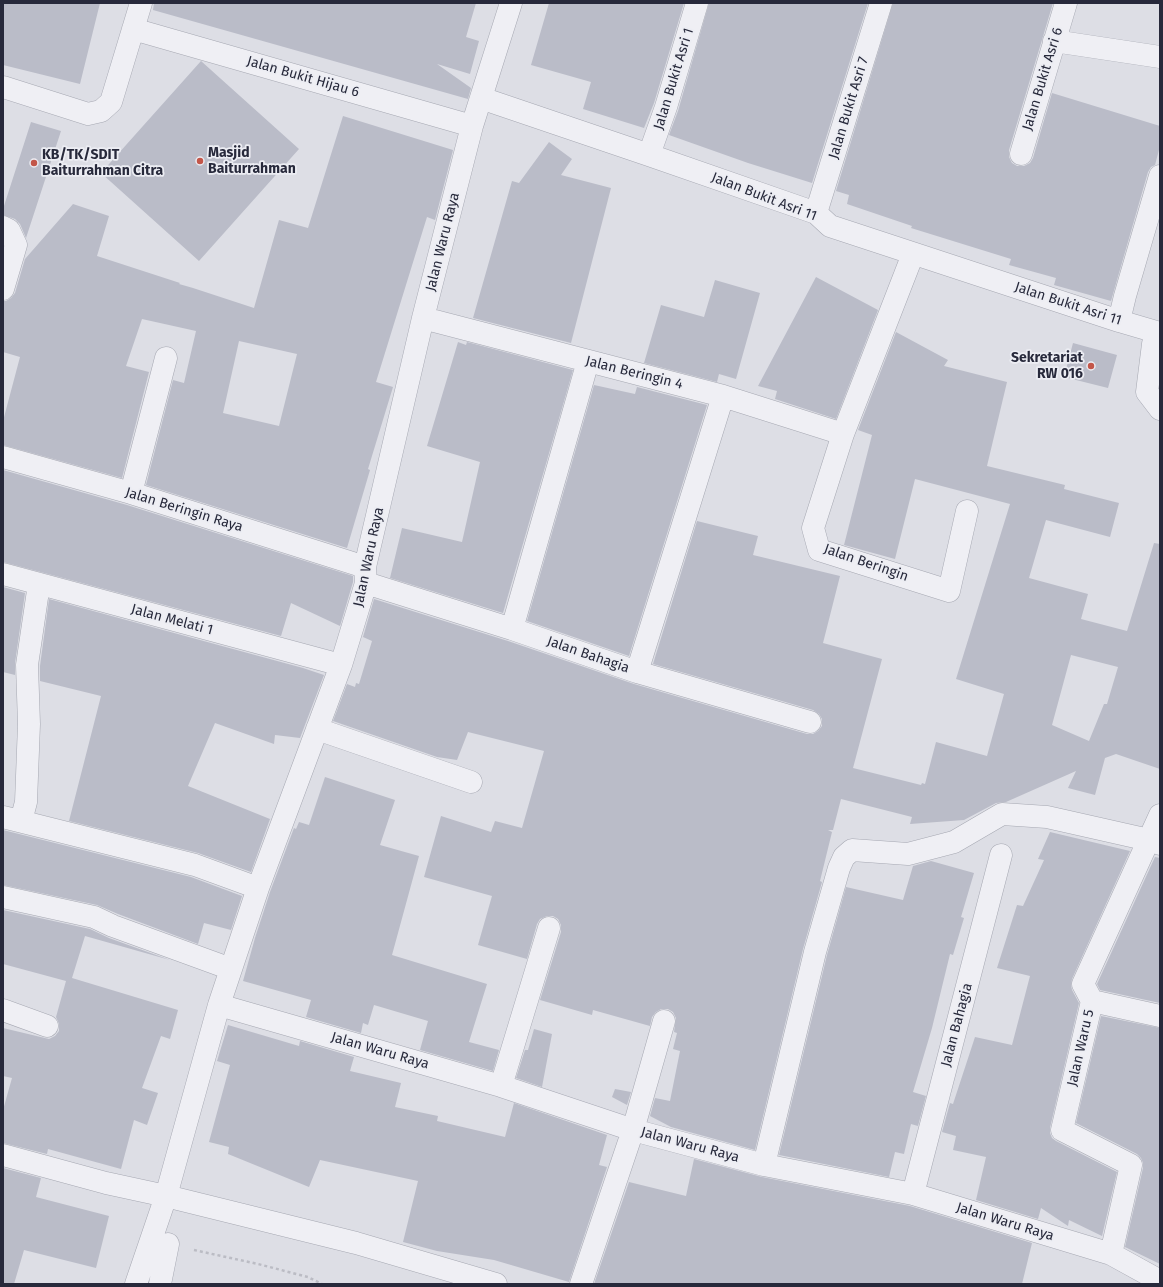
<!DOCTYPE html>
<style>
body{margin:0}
#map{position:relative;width:1163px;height:1287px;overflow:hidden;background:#dddee5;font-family:"Fira Sans",sans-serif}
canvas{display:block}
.frame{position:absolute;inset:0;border:4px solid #27293b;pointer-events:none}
</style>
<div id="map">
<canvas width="1163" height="1287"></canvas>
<div class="frame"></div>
</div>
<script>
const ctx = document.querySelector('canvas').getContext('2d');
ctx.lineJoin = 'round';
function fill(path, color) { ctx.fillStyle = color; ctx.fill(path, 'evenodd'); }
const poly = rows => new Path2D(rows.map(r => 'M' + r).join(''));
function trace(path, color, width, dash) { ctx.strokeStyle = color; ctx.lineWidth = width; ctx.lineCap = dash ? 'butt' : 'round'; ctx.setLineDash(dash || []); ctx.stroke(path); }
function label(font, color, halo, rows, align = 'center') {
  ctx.font = font + ' "Fira Sans",sans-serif'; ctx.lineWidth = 3.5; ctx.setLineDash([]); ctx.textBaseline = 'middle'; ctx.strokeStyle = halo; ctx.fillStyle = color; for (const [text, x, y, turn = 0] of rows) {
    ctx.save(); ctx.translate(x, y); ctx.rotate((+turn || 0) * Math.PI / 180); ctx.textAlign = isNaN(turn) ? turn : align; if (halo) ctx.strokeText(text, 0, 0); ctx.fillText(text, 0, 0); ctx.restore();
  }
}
fill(poly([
 [3,3,100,3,80,84,3,65],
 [154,3,476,3,466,37,479,41,470,74,437,64,471,88,468,99,153,10],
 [549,3,684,3,654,103,644,128,583,109,591,82,531,65],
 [709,3,868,3,812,183,748,163,669,135,678,111],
 [893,3,1053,3,1009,150,1009,157,1012,163,1017,166,1024,166,1030,163,1033,158,1052,93,1160,126,1160,146,1155,165,1151,167,1148,172,1111,301,1054,285,1056,278,1009,265,1011,259,911,228,912,226,847,204,849,195,836,191],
 [201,61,299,149,199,261,101,173],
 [343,116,453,150,435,220,427,217,376,382,393,387,368,469,370,470,347,548,146,485,173,380,184,383,196,331,142,319,126,366,149,372,122,478,3,445,3,421,20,357,3,352,3,301,6,301,11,298,15,293,25,259,73,204,109,216,97,256,180,283,179,284,193,288,254,308,279,220,308,228],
 [239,341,297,354,279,426,223,413],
 [31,122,61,131,26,238,20,224,15,219,3,215,3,209],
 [549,142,572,159,561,175,611,188,571,343,473,318,512,181,519,183],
 [816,277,878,310,836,419,775,399,777,391,758,386],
 [715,280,760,293,736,379,719,374,717,382,644,363,661,305,704,317],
 [896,332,948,360,944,366,1007,382,987,466,1065,485,1064,489,1119,503,1110,537,1046,520,1029,578,1088,594,1081,619,1127,631,1154,543,1160,544,1160,769,1116,754,1105,758,1095,795,1068,788,1076,771,1006,802,996,803,964,820,910,824,912,817,841,799,833,830,828,830,832,832,820,881,822,882,803,949,755,1150,671,1127,650,1116,655,1098,670,1101,680,1051,673,1049,677,1033,674,1032,676,1018,673,1012,668,1009,661,1009,656,1012,652,1017,650,1026,593,1010,592,1015,540,1000,561,932,561,925,558,919,553,916,547,916,540,919,537,924,527,959,478,945,492,896,424,877,441,816,491,832,495,821,522,828,544,751,468,732,457,760,437,757,333,721,347,684,355,687,356,683,359,684,372,641,363,637,374,599,508,641,634,684,807,734,813,734,818,731,822,726,822,719,819,714,813,710,653,664,697,521,758,536,753,555,840,576,823,643,882,659,853,768,921,785,922,783,925,784,936,742,987,756,1004,694,956,679,1010,504,915,479,895,559,844,545,872,435,858,430],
 [1071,655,1118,667,1107,704,1104,704,1089,741,1052,725],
 [458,342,466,345,467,342,573,370,503,613,390,578,402,528,462,542,480,462,427,446],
 [1073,343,1117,355,1108,388,1064,377],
 [594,385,635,394,637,387,707,405,629,656,527,621],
 [3,470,127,505,353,576,353,582,340,626,291,603,281,636,3,562],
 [3,587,25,593,15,663,15,675,3,672],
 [49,599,303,668,324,675,300,738,275,735,274,744,215,723,188,786,270,819,251,872,198,853,69,821,101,696,40,681,40,666],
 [325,777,395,800,380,845,419,856,392,955,487,984,469,1042,499,1050,493,1071,420,1050,428,1021,374,1005,368,1025,363,1023,361,1033,306,1017,311,1000,243,981,255,938,270,892,294,828,296,829,299,822,309,825],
 [3,830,191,877,242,896,231,930,204,923,198,944,118,914,97,905,3,885],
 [1050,832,1130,851,1072,979,1071,985,1072,990,1079,1003,1050,1128,1050,1133,1052,1138,1056,1141,1117,1172,1102,1236,1069,1220,1068,1226,1041,1208,1038,1219,976,1200,986,1157,953,1150,956,1136,942,1132,950,1103,953,1104,975,1037,1012,1045,1030,976,997,968,1017,905,1023,906,1044,860,1038,859],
 [1155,857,1160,858,1160,1003,1100,990,1097,984],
 [931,861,974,873,961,917,964,918,953,955,950,954,932,1028,913,1092,926,1096,918,1126,911,1124,904,1154,895,1152,889,1177,779,1155,827,955,846,887,903,900,913,866],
 [3,910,90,929,109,938,170,960,85,936,72,978,178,1010,170,1039,161,1036,142,1088,158,1093,147,1125,134,1120,121,1169,48,1149,47,1154,3,1143,3,1110,12,1078,3,1076,3,1028,49,1039,55,1036,59,1031,59,1024,56,1017,66,981,3,964],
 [1101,1016,1160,1028,1160,1264,1125,1247,1143,1168,1143,1163,1141,1158,1137,1154,1076,1123],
 [228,1025,299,1046,300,1041,354,1057,350,1071,401,1083,395,1107,438,1116,437,1121,505,1137,514,1103,607,1135,599,1165,607,1167,569,1282,494,1260,437,1251,403,1242,418,1181,320,1160,309,1187,228,1154,229,1147,209,1142,230,1065,217,1061],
 [534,1029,552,1034,542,1087,516,1078,525,1050,528,1050],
 [615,1089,631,1092,627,1105,612,1097],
 [694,1159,762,1177,910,1206,1032,1243,1022,1284,594,1284,629,1182,686,1196],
 [3,1168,41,1178,36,1197,109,1216,96,1268,24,1250,14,1284,3,1284]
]), '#babcc8');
const minor = poly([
 [133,29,472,126],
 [1054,41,1160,57],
 [3,87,88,114,101,111,111,102,141,3],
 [481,98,649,155,816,213,830,226,1119,321,1160,333],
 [1021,154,1066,3],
 [649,155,666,107,697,3],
 [816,213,881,3],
 [3,227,9,230,16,245,3,289],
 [913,254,843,434,813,528,819,550,949,591,967,511],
 [423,318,723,396,843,434],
 [1119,321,1125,296,1160,176],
 [1157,332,1153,344,1147,392,1160,409],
 [3,457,131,493,365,567],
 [131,493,166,358],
 [3,574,341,665],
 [366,583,512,629,637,672,810,722],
 [512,629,588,361],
 [637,672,723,396],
 [317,729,471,782],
 [3,817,195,865,258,888],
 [21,821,26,802,29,724,27,665,39,584],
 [3,897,94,917,113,926,231,969],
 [1092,1001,1160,1016],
 [219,1005,501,1086,633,1130,764,1165,913,1194,1111,1254,1160,1281],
 [3,1010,47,1026],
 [501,1086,549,928],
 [3,1155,106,1183,166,1196,356,1243,496,1284],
 [764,1165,815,952,839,868,844,857,852,850,908,854,954,842,1002,814,1047,817,1149,840,1160,844],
 [913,1194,1001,855],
 [1111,1254,1131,1165,1062,1130,1092,1001,1083,984,1160,815],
 [136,1284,166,1196,219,1005,258,888,341,665,366,583,365,567,423,318,472,126,511,3],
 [160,1284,168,1244],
 [581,1284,633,1130,664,1021]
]);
trace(minor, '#a6a8b2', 23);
trace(poly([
 [194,1250,258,1264,308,1277,322,1284]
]), '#bbbcc4', 2.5, [3, 3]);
trace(minor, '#efeff4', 22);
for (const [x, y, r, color] of [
 [200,161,4,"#c35649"],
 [34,163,4,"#c35649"],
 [1091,366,4,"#c35649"]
]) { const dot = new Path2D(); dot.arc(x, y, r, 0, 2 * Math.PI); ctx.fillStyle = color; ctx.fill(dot); trace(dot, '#ecedf3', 1.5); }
label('14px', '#27293b', '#ecedf3', [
 ["Jalan Bukit Hijau 6",303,77,16],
 ["Jalan Bukit Asri 1",674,79,-73],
 ["Jalan Bukit Asri 6",1043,79,-73],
 ["Jalan Bukit Asri 7",849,108,-73],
 ["Jalan Bukit Asri 11",764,197,21],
 ["Jalan Waru Raya",443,242,-76],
 ["Jalan Bukit Asri 11",1068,304,18],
 ["Jalan Beringin 4",634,373,14],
 ["Jalan Beringin Raya",184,510,17],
 ["Jalan Waru Raya",369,557,-78],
 ["Jalan Beringin",866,563,19],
 ["Jalan Melati 1",172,620,15],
 ["Jalan Bahagia",588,655,19],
 ["Jalan Bahagia",957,1025,-75],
 ["Jalan Waru 5",1081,1048,-77],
 ["Jalan Waru Raya",380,1051,16],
 ["Jalan Waru Raya",690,1145,15],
 ["Jalan Waru Raya",1005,1222,17]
]);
label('bold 14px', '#27293b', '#ecedf3', [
 ["Masjid",208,153],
 ["Baiturrahman",208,169],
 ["KB/TK/SDIT",42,155],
 ["Baiturrahman Citra",42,171],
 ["Sekretariat",1083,358,"right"],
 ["RW 016",1083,374,"right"]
], 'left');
</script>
